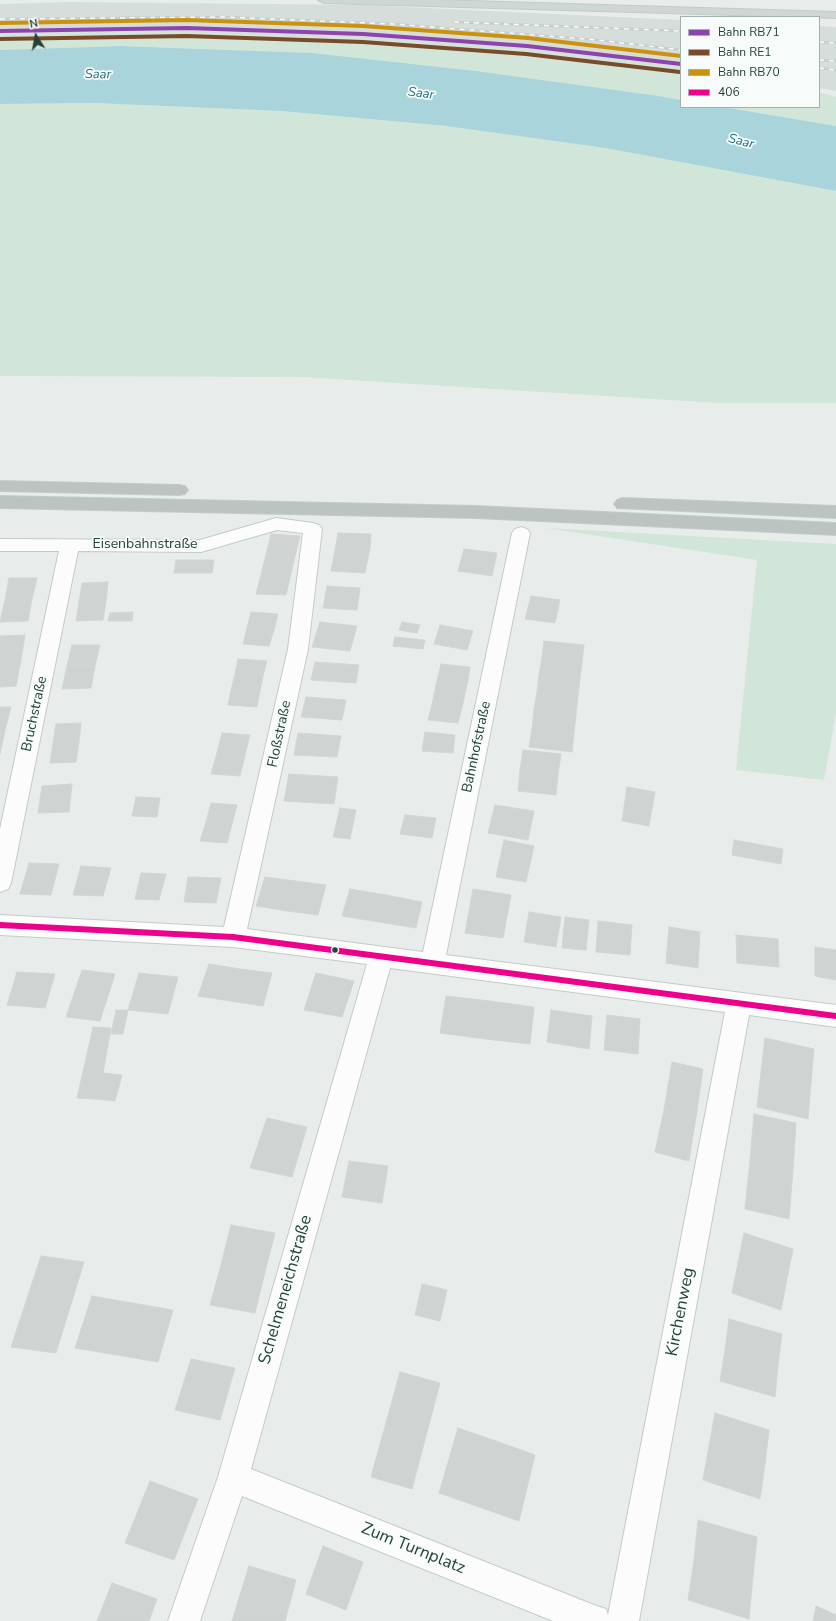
<!DOCTYPE html>
<meta charset="utf-8">
<style>
body{margin:0}
#map{position:relative;width:836px;height:1621px;overflow:hidden;background:#e8edeb;font-family:"Nunito Sans",sans-serif}
canvas{display:block}
.legend{position:absolute;left:680px;top:16px;width:140px;height:92px;box-sizing:border-box;background:#f7fbf9;border:1px solid #a3b1ad;margin:0;padding:5px 7px;list-style:none;font-size:12px;color:#24423a}
.legend li{display:flex;align-items:center;gap:8px;height:20px}
.legend b{width:20px;border:1px solid #a3b1ad}
.north{position:absolute;left:16px;top:16px;width:40px;height:40px;-webkit-text-stroke:3px #f7fbf9;paint-order:stroke;rotate:349deg;font-size:11px;font-weight:700;line-height:16px;text-align:center;color:#24423a}
.north::after{content:'';display:block;margin:auto;width:14px;height:18px;background:#24423a;clip-path:polygon(50% 0,100% 100%,50% 72%,0 100%)}
</style>
<div id="map">
<canvas width="836" height="1621"></canvas>
<ul class="legend">
<li><b style="height:5px;background:#8e44ad"></b>Bahn RB71</li>
<li><b style="height:5px;background:#7a4b2a"></b>Bahn RE1</li>
<li><b style="height:5px;background:#cd920c"></b>Bahn RB70</li>
<li><b style="height:5px;background:#ec008c"></b>406</li>
</ul>
<div class="north">N</div>
</div>
<script>
const ctx = document.querySelector('canvas').getContext('2d');
ctx.lineJoin = 'round';
function fill(path, color) { ctx.fillStyle = color; ctx.fill(path, 'evenodd'); }
const poly = rows => new Path2D(rows.map(r => 'M' + r).join(''));
function trace(path, color, width, dash) { ctx.strokeStyle = color; ctx.lineWidth = width; ctx.lineCap = dash ? 'butt' : 'round'; ctx.setLineDash(dash || []); ctx.stroke(path); }
function label(font, color, halo, rows, align = 'center') {
  ctx.font = font + ' "Nunito Sans",sans-serif'; ctx.lineWidth = 3.5; ctx.setLineDash([]); ctx.textBaseline = 'middle'; ctx.strokeStyle = halo; ctx.fillStyle = color; for (const [text, x, y, turn = 0] of rows) {
    ctx.save(); ctx.translate(x, y); ctx.rotate((+turn || 0) * Math.PI / 180); ctx.textAlign = isNaN(turn) ? turn : align; if (halo) ctx.strokeText(text, 0, 0); ctx.fillText(text, 0, 0); ctx.restore();
  }
}
fill(poly([
 [70,2,362,5,681,20,681,82,639,85,356,38,182,33,0,45,0,4],
 [819,26,836,27,836,91,819,88]
]), '#d6dedb');
fill(poly([
 [119,31,245,34,397,40,528,50,619,60,681,68,681,100,476,71,313,53,120,46,0,50,0,34],
 [819,92,836,97,836,126,723,107,819,107],
 [94,103,281,111,446,126,605,148,836,191,836,403,717,403,301,377,0,376,0,104],
 [546,528,836,544,836,713,824,780,736,770,757,560]
]), '#d1e6d8');
fill(poly([
 [120,46,313,53,476,71,658,96,681,100,681,107,723,107,836,126,836,191,605,148,446,126,281,111,94,103,0,104,0,50]
]), '#a9d4db');
const building = poly([
 [338,533,371,534,370,548,336,545,338,533],
 [271,534,300,536,293,565,264,563,271,534],
 [336,545,370,548,365,573,331,571,336,545],
 [464,549,497,553,492,576,458,571,464,549],
 [176,560,214,560,212,573,174,573,176,560],
 [264,563,293,565,286,595,256,594,264,563],
 [9,578,37,578,32,599,5,600,9,578],
 [108,582,106,601,79,602,82,583,108,582],
 [327,586,360,588,357,610,323,608,327,586],
 [531,596,560,600,555,623,525,619,531,596],
 [32,599,28,621,0,622,5,600,32,599],
 [106,601,103,620,76,621,79,602,106,601],
 [133,612,132,621,108,621,110,613,133,612],
 [251,612,278,614,274,630,247,628,251,612],
 [320,622,357,626,350,651,312,647,320,622],
 [402,622,420,625,417,633,399,630,402,622],
 [440,625,473,631,467,650,434,644,440,625],
 [247,628,274,630,269,646,243,644,247,628],
 [25,635,21,660,0,661,0,636,25,635],
 [395,637,425,640,423,649,393,646,395,637],
 [544,641,584,645,582,662,542,657,544,641],
 [72,645,100,645,95,666,67,666,72,645],
 [542,657,582,662,580,679,539,675,542,657],
 [238,659,267,661,263,676,235,674,238,659],
 [21,660,16,686,0,687,0,661,21,660],
 [315,662,359,665,356,683,311,680,315,662],
 [441,664,470,667,467,685,437,681,441,664],
 [67,666,95,666,91,688,62,689,67,666],
 [235,674,263,676,260,691,231,690,235,674],
 [539,675,580,679,578,696,537,692,539,675],
 [437,681,467,685,463,703,433,700,437,681],
 [231,690,260,691,257,707,228,705,231,690],
 [537,692,578,696,576,715,534,710,537,692],
 [306,697,346,700,342,720,301,717,306,697],
 [433,700,463,703,458,723,428,720,433,700],
 [0,707,11,707,5,730,0,730,0,707],
 [534,710,576,715,574,733,532,729,534,710],
 [81,723,79,742,53,743,56,724,81,723],
 [532,729,574,733,572,752,529,747,532,729],
 [0,730,5,730,0,754,0,730],
 [425,732,455,735,453,753,422,751,425,732],
 [222,733,250,735,245,755,217,753,222,733],
 [298,733,341,736,337,757,294,755,298,733],
 [79,742,76,762,50,763,53,743,79,742],
 [523,750,561,754,558,774,520,770,523,750],
 [217,753,245,755,240,776,211,774,217,753],
 [520,770,558,774,556,795,518,791,520,770],
 [289,774,338,777,334,804,284,801,289,774],
 [72,784,69,812,38,813,42,786,72,784],
 [627,787,655,792,649,826,622,821,627,787],
 [136,797,160,798,157,817,132,816,136,797],
 [211,803,237,805,232,824,206,822,211,803],
 [495,805,534,811,528,840,488,833,495,805],
 [340,808,356,810,350,839,333,837,340,808],
 [405,815,436,818,432,838,400,834,405,815],
 [206,822,232,824,227,843,200,841,206,822],
 [504,840,534,846,526,882,496,877,504,840],
 [734,840,783,849,781,864,732,855,734,840],
 [29,863,59,864,51,895,20,894,29,863],
 [81,866,111,868,103,896,73,895,81,866],
 [141,873,166,874,159,900,135,899,141,873],
 [188,877,221,878,216,903,184,902,188,877],
 [265,877,295,881,287,911,256,906,265,877],
 [295,881,326,885,318,915,287,911,295,881],
 [350,889,386,895,379,922,342,916,350,889],
 [473,889,511,895,503,938,465,933,473,889],
 [386,895,422,902,416,928,379,922,386,895],
 [529,912,561,917,556,947,524,942,529,912],
 [565,917,589,920,586,950,562,948,565,917],
 [598,921,632,925,630,955,596,952,598,921],
 [669,927,700,932,698,968,666,963,669,927],
 [736,935,778,939,779,967,737,963,736,935],
 [815,947,836,950,836,980,815,976,815,947],
 [209,964,240,969,230,1001,198,996,209,964],
 [240,969,272,973,263,1006,230,1001,240,969],
 [82,970,115,974,100,1021,66,1017,82,970],
 [17,972,55,974,45,1008,7,1005,17,972],
 [139,973,178,977,168,1014,128,1010,139,973],
 [316,973,354,981,342,1017,304,1010,316,973],
 [446,996,490,1001,485,1039,440,1033,446,996],
 [490,1001,534,1007,530,1044,485,1039,490,1001],
 [116,1010,128,1010,123,1034,111,1034,116,1010],
 [551,1010,592,1016,589,1049,547,1042,551,1010],
 [607,1015,640,1019,638,1054,604,1050,607,1015],
 [93,1027,111,1028,103,1073,96,1099,77,1098,93,1027],
 [765,1038,814,1049,808,1119,757,1107,765,1038],
 [672,1062,703,1069,696,1117,664,1110,672,1062],
 [103,1073,122,1075,115,1101,96,1099,103,1073],
 [664,1110,696,1117,689,1161,655,1152,664,1110],
 [754,1114,796,1123,793,1170,750,1160,754,1114],
 [267,1118,307,1127,292,1177,250,1168,267,1118],
 [750,1160,793,1170,789,1219,745,1209,750,1160],
 [349,1161,388,1166,382,1203,342,1197,349,1161],
 [231,1225,275,1233,265,1272,221,1265,231,1225],
 [744,1233,793,1249,787,1279,738,1263,744,1233],
 [41,1256,84,1262,56,1353,11,1347,41,1256],
 [738,1263,787,1279,781,1310,732,1293,738,1263],
 [221,1265,265,1272,255,1313,210,1305,221,1265],
 [422,1284,447,1290,440,1321,415,1315,422,1284],
 [92,1296,132,1303,117,1355,75,1348,92,1296],
 [132,1303,173,1310,158,1362,117,1355,132,1303],
 [729,1319,782,1334,778,1365,725,1350,729,1319],
 [725,1350,778,1365,775,1397,720,1381,725,1350],
 [191,1359,235,1368,220,1420,175,1410,191,1359],
 [400,1372,440,1383,412,1489,371,1477,400,1372],
 [715,1413,769,1430,765,1464,709,1446,715,1413],
 [458,1428,496,1441,479,1507,439,1493,458,1428],
 [496,1441,535,1455,519,1521,479,1507,496,1441],
 [709,1446,765,1464,760,1499,703,1480,709,1446],
 [150,1481,198,1499,174,1560,125,1543,150,1481],
 [698,1520,757,1537,753,1577,694,1560,698,1520],
 [323,1546,363,1562,346,1610,306,1594,323,1546],
 [694,1560,753,1577,749,1619,688,1600,694,1560],
 [249,1566,296,1580,285,1621,232,1621,249,1566],
 [112,1583,157,1599,149,1621,97,1621,112,1583],
 [816,1606,836,1615,836,1621,813,1621,816,1606]
]);
fill(building, '#cfd4d2');
trace(building, '#d1d6d4', 1);
const street = poly([
 [276,518,313,523,319,525,322,529,308,649,247,929,423,952,512,533,515,529,521,527,527,529,530,533,446,955,836,1005,836,1027,749,1015,639,1621,553,1621,242,1496,200,1621,168,1621,218,1477,367,964,233,947,0,935,0,915,224,927,288,649,303,533,277,530,201,552,78,551,11,883,8,889,0,892,0,829,59,551,0,551,0,539,200,540,276,518],
 [390,968,725,1012,608,1615,606,1609,594,1605,251,1469,390,968]
]);
const primary = poly([
 [318,0,438,0,836,12,836,18,324,3,318,0]
]);
const highway = poly([
 [0,481,179,485,185,486,188,490,185,494,179,495,0,491,0,481],
 [0,496,476,506,836,523,836,535,476,518,0,508,0,496],
 [623,498,836,506,836,518,617,508,614,504,617,500,623,498]
]);
trace(street, '#c5cac8', 2);
trace(primary, '#c3ccc9', 2);
trace(highway, '#c3ccc9', 2);
fill(street, '#fcfcfc');
fill(primary, '#cfd7d5');
fill(highway, '#bcc4c2');
const rail = poly([
 [0,19,224,17,393,24,598,40,681,50],
 [454,22,681,31],
 [819,42,836,43],
 [819,60,836,61],
 [819,68,836,70]
]);
trace(rail, '#c9cdcc', 2.5);
trace(rail, '#f7fbf9', 1.5, [5]);
trace(poly([
 [0,925,233,937,836,1016]
]), '#ec008c', 6);
trace(poly([
 [0,31,187,28,363,34,527,46,681,64]
]), '#8e44ad', 4);
trace(poly([
 [0,39,187,36,363,42,526,54,680,72]
]), '#7a4b2a', 4);
trace(poly([
 [0,23,187,20,363,26,528,38,681,56]
]), '#cd920c', 4);
for (const [x, y, r, color] of [
 [335,950,3.5,"#24423a"]
]) { const dot = new Path2D(); dot.arc(x, y, r, 0, 2 * Math.PI); ctx.fillStyle = color; ctx.fill(dot); trace(dot, '#f7fbf9', 1.5); }
label('italic 13px', '#1c6f80', '#f7fbf9', [
 ["Saar",98,75,1],
 ["Saar",421,94,7],
 ["Saar",741,142,14]
]);
label('14px', '#24423a', '#f7fbf9', [
 ["Eisenbahnstraße",145,545],
 ["Bruchstraße",35,714,-78],
 ["Floßstraße",280,734,-78],
 ["Bahnhofstraße",477,747,-78]
]);
label('17px', '#24423a', '#f7fbf9', [
 ["Schelmeneichstraße",286,1290,-74],
 ["Kirchenweg",681,1312,-79],
 ["Zum Turnplatz",413,1549,22]
]);
</script>
